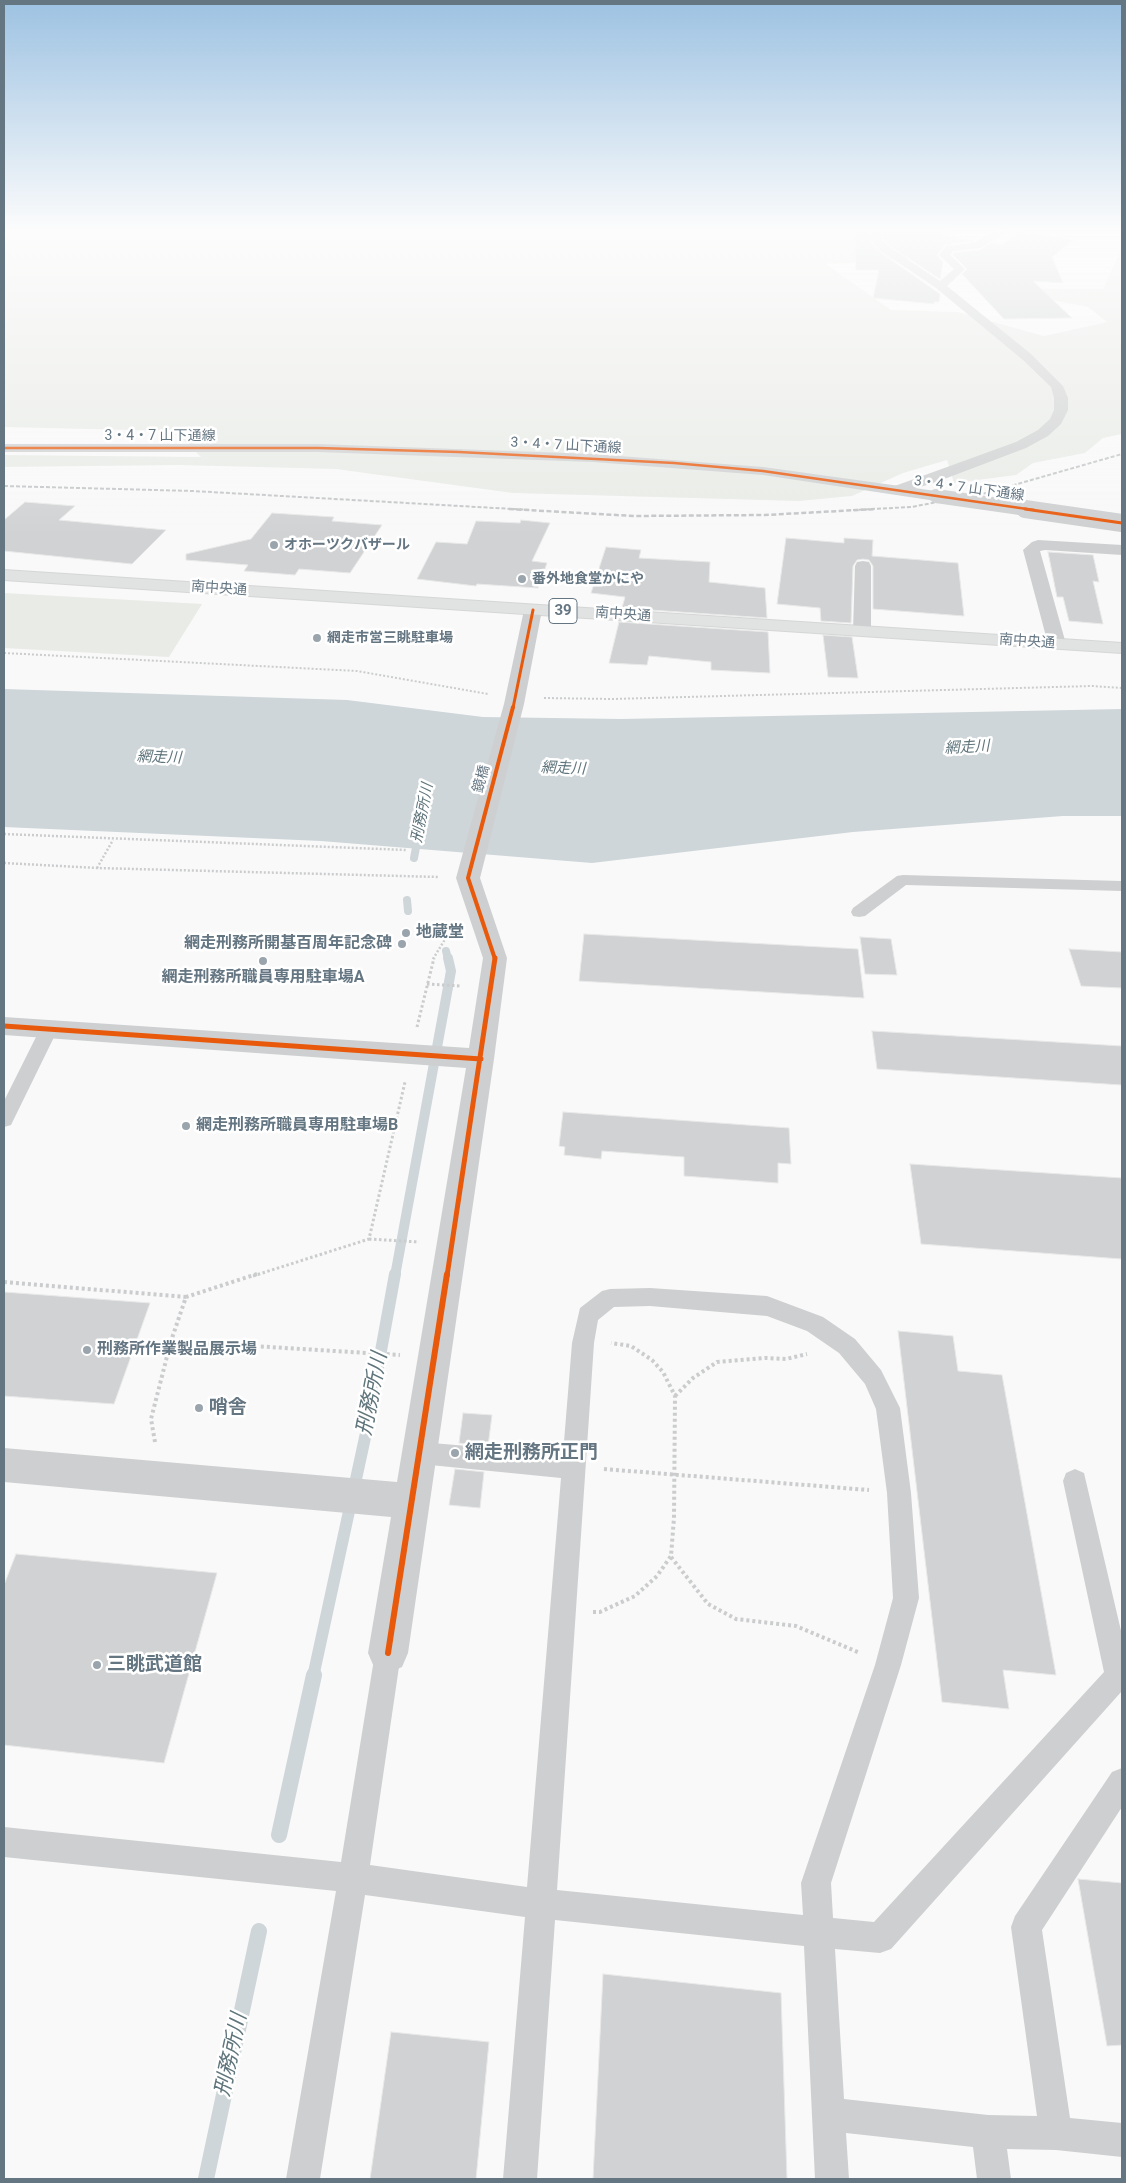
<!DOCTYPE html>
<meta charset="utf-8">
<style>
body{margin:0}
#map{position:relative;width:1126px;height:2183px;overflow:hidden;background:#f9f9f9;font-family:Roboto,sans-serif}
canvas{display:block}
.frame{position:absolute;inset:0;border:5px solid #657683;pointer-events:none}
</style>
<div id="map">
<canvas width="1126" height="2183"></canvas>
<div class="frame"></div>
</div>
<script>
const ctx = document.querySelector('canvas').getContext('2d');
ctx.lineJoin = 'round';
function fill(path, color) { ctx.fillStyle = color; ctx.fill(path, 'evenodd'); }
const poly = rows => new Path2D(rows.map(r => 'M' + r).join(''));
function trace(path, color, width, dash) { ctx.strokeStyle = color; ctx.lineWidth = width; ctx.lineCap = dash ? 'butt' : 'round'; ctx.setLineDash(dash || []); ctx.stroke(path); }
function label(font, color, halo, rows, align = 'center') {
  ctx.font = font + ' Roboto,"Noto Sans JP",sans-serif'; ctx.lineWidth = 5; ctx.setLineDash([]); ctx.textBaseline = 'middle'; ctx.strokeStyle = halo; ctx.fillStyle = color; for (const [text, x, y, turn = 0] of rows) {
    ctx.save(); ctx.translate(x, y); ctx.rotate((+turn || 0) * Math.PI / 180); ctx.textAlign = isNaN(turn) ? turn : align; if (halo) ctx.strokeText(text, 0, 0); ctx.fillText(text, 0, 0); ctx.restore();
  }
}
fill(poly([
 [4,229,920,229,954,233,928,244,912,259,826,264,891,310,958,312,1044,336,1107,322,1088,307,988,288,1103,289,1122,247,1122,434,1103,438,1085,453,1033,463,1016,475,954,483,947,460,903,473,852,496,799,501,513,493,336,469,178,465,4,467,4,455,201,457,175,431,4,427],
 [4,593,202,604,169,657,4,648]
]), '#e8ebe6');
fill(poly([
 [4,689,347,700,483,717,621,719,1122,709,1122,816,1063,816,853,832,592,863,321,841,4,827]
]), '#ced6d9');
trace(poly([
 [414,858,418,837],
 [407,900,408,911],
 [446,951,448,959]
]), '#ced6d9', 8);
trace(poly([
 [395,1276,451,971,448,958]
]), '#ced6d9', 10);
trace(poly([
 [313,1677,366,1433,395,1274]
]), '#ced6d9', 12);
trace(poly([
 [279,1835,314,1675],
 [206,2179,259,1931]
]), '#ced6d9', 16);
const building = poly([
 [854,229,867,229,870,241,880,252,940,294,939,302,934,302,934,304,873,298,879,270,856,270,854,229],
 [881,229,950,229,943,236,974,241,945,245,937,255,943,262,940,279,890,246,884,239,881,229],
 [1020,232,1073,240,1052,257,1063,283,1033,281,1072,318,1004,319,962,274,967,269,953,255,954,253,980,250,991,243,1002,245,1020,232],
 [25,502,75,506,59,520,166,530,132,564,4,551,4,520,25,502],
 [272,513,334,517,332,521,382,525,350,573,299,569,295,575,244,571,248,565,186,560,186,554,251,539,272,513],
 [521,520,550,523,532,561,547,563,538,588,477,584,476,586,417,579,436,542,467,544,476,521,520,523,521,520],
 [786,538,844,543,844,538,873,540,872,556,958,563,964,616,873,609,873,566,869,560,863,559,857,560,853,566,851,623,821,621,820,608,777,604,786,538],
 [606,547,641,550,639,558,710,562,709,582,765,588,767,618,622,608,625,597,591,593,606,547],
 [1048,552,1093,555,1099,582,1093,581,1103,624,1069,621,1063,597,1057,597,1048,552],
 [619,622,768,632,770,673,711,670,711,662,649,656,647,665,609,663,619,622],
 [823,635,852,637,858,678,828,677,823,635],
 [584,934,858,949,864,998,579,981,584,934],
 [860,937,891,939,897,975,865,974,860,937],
 [1069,949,1122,952,1122,988,1081,986,1069,949],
 [872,1031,1122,1046,1122,1085,877,1069,872,1031],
 [563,1112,789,1128,791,1164,778,1163,778,1183,684,1176,684,1157,602,1151,601,1159,564,1155,565,1147,559,1146,563,1112],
 [910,1164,1122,1178,1122,1259,921,1244,910,1164],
 [4,1292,150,1303,114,1404,4,1396,4,1292],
 [898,1331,953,1336,958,1371,1002,1375,1056,1675,1003,1670,1009,1709,942,1702,898,1331],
 [463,1413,492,1415,488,1446,459,1443,463,1413],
 [455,1469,484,1472,480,1508,449,1505,455,1469],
 [16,1554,217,1573,164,1763,4,1745,4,1585,16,1554],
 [1078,1879,1122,1883,1122,2045,1107,2046,1078,1879],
 [603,1974,781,1993,787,2179,593,2179,603,1974],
 [391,2032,489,2042,476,2179,370,2179,391,2032]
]);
fill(building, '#d0d2d3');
trace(building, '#e8e8e8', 1);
const trunk = poly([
 [4,570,1122,643,1122,653,4,580,4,570]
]);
trace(trunk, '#d5d6d6', 2);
trace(poly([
 [4,653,357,671,488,694],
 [544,698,612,699,1092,686,1122,688]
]), '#cbcccd', 2, [2, 2]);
trace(poly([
 [4,834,406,850],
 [4,863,97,868,439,877],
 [97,868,113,840],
 [433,959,447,936,455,931]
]), '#cbcccd', 2.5, [2, 2]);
trace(poly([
 [427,984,461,986],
 [417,1027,434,958],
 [369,1239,419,1242],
 [253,1276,369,1239,405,1082]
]), '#cbcccd', 3, [2.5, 2.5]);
trace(poly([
 [4,1282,186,1297],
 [171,1341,400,1355],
 [675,1396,693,1378,717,1362,765,1358,786,1359,807,1354],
 [155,1442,151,1419,171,1341,186,1297,257,1274],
 [604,1469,869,1490],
 [671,1557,708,1604,736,1619,796,1626,860,1653],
 [593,1612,600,1612,635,1596,657,1576,671,1556,674,1518,675,1396,663,1372,652,1360,631,1346,611,1343]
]), '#cbcccd', 4, [3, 3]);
fill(poly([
 [903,875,1122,881,1122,891,906,885,865,916,859,917,853,916,851,912,853,908,897,876,903,875],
 [49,1023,55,1024,58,1029,11,1125,4,1127,4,1101,40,1029,43,1024,49,1023],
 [650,1288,767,1296,823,1317,855,1339,881,1370,900,1408,911,1493,919,1598,901,1665,831,1883,833,1918,874,1922,1104,1672,1063,1481,1066,1473,1075,1469,1084,1473,1122,1635,1122,1691,891,1949,880,1953,835,1949,844,2099,988,2115,1037,2116,1011,1927,1015,1916,1112,1772,1122,1768,1122,1807,1042,1930,1070,2118,1122,2123,1122,2157,1056,2150,1007,2149,1011,2179,977,2179,973,2147,846,2133,849,2179,815,2179,804,1946,555,1920,537,2179,503,2179,525,1917,365,1895,320,2179,286,2179,336,1891,4,1857,4,1827,341,1862,375,1653,379,1644,388,1640,397,1644,401,1653,370,1865,527,1887,561,1478,420,1464,412,1461,408,1453,412,1445,420,1442,563,1454,572,1343,580,1308,602,1291,610,1289,650,1288],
 [650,1306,767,1316,807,1331,839,1353,865,1384,876,1409,887,1493,893,1598,875,1665,801,1883,803,1915,557,1890,594,1343,598,1320,614,1307,650,1306]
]), '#cecfd0');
fill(poly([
 [869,229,879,229,882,240,889,247,940,281,954,269,939,255,946,246,974,243,999,229,1012,229,980,248,953,251,950,255,965,269,947,286,1031,354,1063,386,1068,398,1068,410,1061,424,1048,436,1026,448,939,481,902,493,892,493,889,490,892,487,1016,442,1038,430,1050,419,1054,410,1054,398,1051,387,1023,360,936,288,881,251,872,241,869,229],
 [1038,540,1122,545,1122,555,1045,550,1040,551,1066,644,1063,648,1057,649,1051,648,1048,644,1023,550,1032,542,1038,540],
 [863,561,869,562,871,566,871,631,868,635,862,636,856,635,853,631,855,566,857,562,863,561],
 [533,605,539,606,542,610,524,704,480,878,507,958,494,1059,408,1653,402,1667,388,1673,374,1667,368,1653,391,1517,4,1482,4,1448,397,1482,466,1068,4,1035,4,1017,469,1048,483,958,456,878,504,704,524,610,527,606,533,605]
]), '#cecfd0');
fill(poly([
 [4,444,318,444,593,454,763,467,936,491,941,493,944,496,941,499,936,501,763,475,593,462,318,452,4,452,4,444]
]), '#cecfd0');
fill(trunk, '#e1e2e2');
trace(poly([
 [4,486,193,491,531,510],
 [853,510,911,507,986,493,1122,454]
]), '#c3c5c6', 2, [4, 2]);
trace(poly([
 [509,509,634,516,765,515,876,509]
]), '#c3c5c6', 2.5, [5, 2.5]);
trace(poly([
 [936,496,1034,510]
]), '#cecfd0', 14);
trace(poly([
 [1025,509,1122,523]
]), '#cecfd0', 18);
trace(poly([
 [4,448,318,448,459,452,674,463,763,471,1034,510]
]), '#e8590c', 2.5);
trace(poly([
 [1025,509,1122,523],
 [513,708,533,610]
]), '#e8590c', 3);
trace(poly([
 [495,959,468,878,513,707]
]), '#e8590c', 4);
trace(poly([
 [4,1026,481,1059],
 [447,1276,495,958]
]), '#e8590c', 5);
trace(poly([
 [388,1653,447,1274]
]), '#e8590c', 6);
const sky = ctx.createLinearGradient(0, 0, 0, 535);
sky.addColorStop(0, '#9dc2e2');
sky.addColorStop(0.43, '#fcfcfc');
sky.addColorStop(1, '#fcfcfc00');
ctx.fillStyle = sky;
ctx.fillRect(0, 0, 1126, 535);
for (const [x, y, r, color] of [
 [274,545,5,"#99a4ac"],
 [522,579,5,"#99a4ac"],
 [317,638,5,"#99a4ac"],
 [406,933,5,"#99a4ac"],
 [402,944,5,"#99a4ac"],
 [263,961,5,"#99a4ac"],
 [186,1126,5,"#99a4ac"],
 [87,1350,5,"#99a4ac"],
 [199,1408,5,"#99a4ac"],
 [455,1453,5,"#99a4ac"],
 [97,1665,5,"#99a4ac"]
]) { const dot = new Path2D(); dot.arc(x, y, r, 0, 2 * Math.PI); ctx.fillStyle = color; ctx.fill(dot); trace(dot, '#fff', 2); }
label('14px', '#657683', '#fff', [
 ["3・4・7 山下通線",160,436],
 ["3・4・7 山下通線",566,446,3],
 ["3・4・7 山下通線",969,489,8],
 ["南中央通",219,589,4],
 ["南中央通",623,615,4],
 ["南中央通",1027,642,4],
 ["鏡橋",482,779,-75]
]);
label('bold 14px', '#657683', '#fff', [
 ["オホーツクバザール",284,545],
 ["番外地食堂かにや",532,579],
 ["網走市営三眺駐車場",327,638]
], 'left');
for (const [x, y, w] of [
 [563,611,28]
]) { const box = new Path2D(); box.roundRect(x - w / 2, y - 12.5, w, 25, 4); ctx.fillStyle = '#fff'; ctx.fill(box); trace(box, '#657683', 1); }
label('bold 15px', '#657683', null, [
 ["39",563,611]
]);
label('italic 15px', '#60757c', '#fff', [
 ["網走川",967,748,-3],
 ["網走川",159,758,2],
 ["網走川",563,769,2],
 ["刑務所川",423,813,-79]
]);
label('bold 16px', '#657683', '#fff', [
 ["地蔵堂",416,933],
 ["網走刑務所開基百周年記念碑",392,944,"right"],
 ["網走刑務所職員専用駐車場A",263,978,"center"],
 ["網走刑務所職員専用駐車場B",196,1126],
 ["刑務所作業製品展示場",97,1350]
], 'left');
label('bold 19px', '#657683', '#fff', [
 ["哨舎",209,1408],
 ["網走刑務所正門",465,1453],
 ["三眺武道館",107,1665]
], 'left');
label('italic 21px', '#60757c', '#fff', [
 ["刑務所川",373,1394,-79],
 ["刑務所川",232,2055,-78]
]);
</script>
